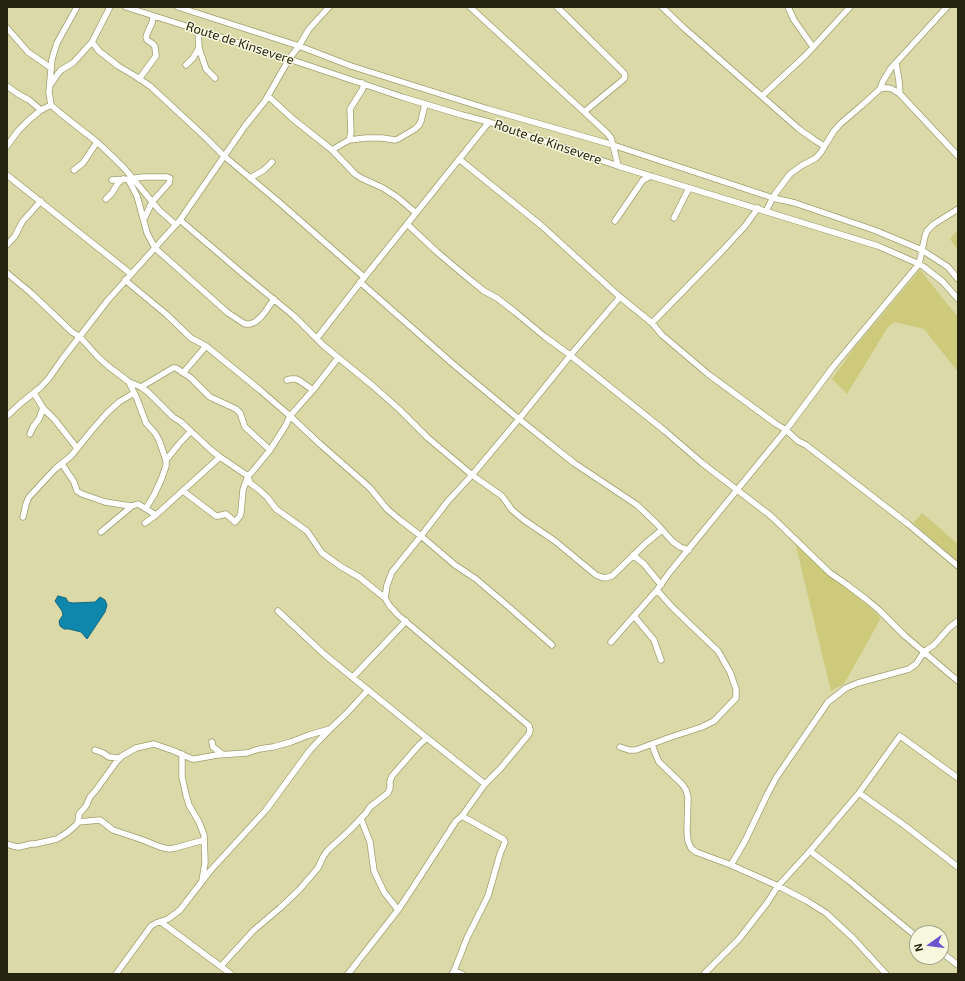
<!DOCTYPE html>
<style>
body{margin:0}
#map{position:relative;width:965px;height:981px;overflow:hidden;background:#dad9a7;font-family:"Exo 2",sans-serif}
canvas{display:block}
.frame{position:absolute;inset:0;border:8px solid #252411;pointer-events:none}
.north{position:absolute;left:909px;top:925px;width:40px;height:40px;box-sizing:border-box;background:#f8f8df;border:1px solid #a4a38d;border-radius:50%;rotate:256deg;font-size:11px;font-weight:700;line-height:16px;text-align:center;color:#252411}
.north::after{content:'';display:block;margin:auto;width:14px;height:18px;background:#6a56cf;clip-path:polygon(50% 0,100% 100%,50% 72%,0 100%)}
</style>
<div id="map">
<canvas width="965" height="981"></canvas>
<div class="frame"></div>
<div class="north">N</div>
</div>
<script>
const ctx = document.querySelector('canvas').getContext('2d');
ctx.lineJoin = 'round';
function fill(path, color) { ctx.fillStyle = color; ctx.fill(path, 'evenodd'); }
const poly = rows => new Path2D(rows.map(r => 'M' + r).join(''));
function trace(path, color, width, dash) { ctx.strokeStyle = color; ctx.lineWidth = width; ctx.lineCap = dash ? 'butt' : 'round'; ctx.setLineDash(dash || []); ctx.stroke(path); }
function label(font, color, halo, rows, align = 'center') {
  ctx.font = font + ' "Exo 2",sans-serif'; ctx.lineWidth = 3; ctx.setLineDash([]); ctx.textBaseline = 'middle'; ctx.strokeStyle = halo; ctx.fillStyle = color; for (const [text, x, y, turn = 0] of rows) {
    ctx.save(); ctx.translate(x, y); ctx.rotate((+turn || 0) * Math.PI / 180); ctx.textAlign = isNaN(turn) ? turn : align; if (halo) ctx.strokeText(text, 0, 0); ctx.fillText(text, 0, 0); ctx.restore();
  }
}
fill(poly([
 [958,230,958,250,950,239],
 [920,270,958,317,958,372,924,329,894,322,888,327,847,394,832,379,855,347],
 [922,513,958,544,958,562,913,523],
 [794,538,881,618,844,684,831,691]
]), '#cdca7c');
const water = poly([
 [58,596,66,598,68,602,73,603,95,602,100,597,105,600,107,605,105,612,87,639,81,632,69,629,64,629,60,626,59,621,63,615,62,611,55,601,58,596]
]);
fill(water, '#0f86ab');
trace(water, '#16697d', 1);
const minor = poly([
 [77,7,57,43,52,59,49,92,51,105,60,113,97,142,112,156,125,169,159,210,176,225],
 [126,7,289,59,402,97,462,115,489,122,618,166,878,246,919,264,924,267,943,282,958,299],
 [178,7,299,46,351,66,488,109,613,145,773,198,795,203,874,230,922,250,948,267,958,279],
 [470,7,607,133,611,138,613,145,618,166],
 [557,7,624,73,625,76,624,79,584,112],
 [662,7,684,28,799,129,816,141,824,146],
 [788,7,794,20,813,47],
 [7,28,28,52,51,68],
 [198,31,199,48,206,69,215,78],
 [92,42,99,51,118,66,135,76,150,86,205,137,224,156,280,203,364,277],
 [896,63,899,81,900,94],
 [186,65,193,58,199,48],
 [139,79,156,56,155,47,153,44,147,40,146,37,147,34,152,23,153,18,153,16],
 [51,84,57,75,61,70,73,63,92,42,110,7],
 [7,86,18,94,29,100,41,110],
 [880,89,883,81,891,68,947,7],
 [268,96,293,119,332,150,355,174,361,178,383,188,397,197,416,213],
 [762,96,806,55,850,7],
 [349,140,366,138,382,138,395,140,398,139,415,129,419,125,421,121,425,104],
 [7,146,18,131,30,119,41,110,51,105],
 [332,150,349,140,351,133,350,109,362,90,364,85,362,83],
 [459,159,542,226,566,248,620,297,652,323,662,335,708,374,776,424,786,430,798,441,806,445,908,524,958,566],
 [74,170,83,163,97,142],
 [7,175,131,274],
 [250,178,264,170,272,162],
 [128,179,137,196,147,233,155,248,228,313,245,324,250,324,255,322,260,318,265,312,274,299],
 [112,180,128,179,143,177,167,177,170,178,169,183,152,202,144,219],
 [106,199,112,193,118,183,123,179],
 [766,211,775,194,790,174,801,166,816,158,821,152,834,131,840,124,860,107,880,89,884,88,888,88,892,89,900,94,958,156],
 [674,218,689,188],
 [180,220,243,274,294,316,324,346,373,386,400,410,428,438,472,475,502,496,512,510,524,520,555,541,596,575,601,577,605,578,612,576,646,543,662,530],
 [615,221,643,180,651,176],
 [407,224,437,252,463,274,484,291,497,298,515,312,544,336,570,355,665,431,702,463,771,516,830,573,846,584,867,600,879,610,905,636,958,681],
 [7,245,15,236,22,222,41,201],
 [7,273,31,293,49,310,72,332,80,337,98,357,108,366,129,382,141,387,148,392,173,417,181,422,211,450,220,457,248,476,250,483,258,489,267,497,276,509,307,531,322,553,340,566,359,577,385,598],
 [125,280,166,314,191,338,206,346],
 [360,282,453,364,519,419,574,463,637,505,657,524,672,541,680,547,689,550],
 [652,323,722,251,745,226,758,208],
 [317,338,363,279,489,122],
 [183,373,206,346,260,390,290,416,320,444,370,488,387,509,400,520,421,536,455,565,476,579,510,608,552,645],
 [287,380,291,379,296,379,300,381,313,390],
 [129,382,137,399,146,423,155,433,159,440,166,460,166,466,161,480,154,495,146,508],
 [141,387,173,368,176,368,191,378,210,397,236,409,240,413,245,427,270,450],
 [34,393,43,408,55,420,77,448],
 [7,416,21,403,41,387,49,378,63,358,108,300,180,220,245,126,265,101,289,59,299,46,309,29,329,7],
 [30,434,33,427,39,419,43,408],
 [166,460,179,444,191,431],
 [62,464,74,482,77,491,82,494,105,502,124,505,132,506,138,504,156,515],
 [183,491,216,516,218,516,226,514,235,522,240,516,241,512,243,490,248,476,252,472,270,450,286,425,290,416,313,390,338,358],
 [23,517,26,504,29,497,55,469,71,456,92,430,107,413,119,402,134,393],
 [145,523,156,515,220,457],
 [101,532,132,506],
 [633,555,644,564,661,585],
 [657,590,672,607,718,651,730,672,736,689,736,698,714,721,702,727,671,737,652,744,655,753,659,762,682,784,686,790,688,797,687,832,688,841,691,848,696,852,731,865,745,841,767,795,776,778,828,702,846,688,858,683,909,669,916,664,924,652,934,645,949,628,958,621],
 [278,611,325,655,427,738,485,784],
 [634,616,654,640,661,660],
 [611,642,657,590,669,573,786,430,833,367,919,264,925,236,927,231,934,224,958,209],
 [353,677,406,621],
 [212,742,213,747,222,754],
 [620,747,629,750,636,750,652,744],
 [95,750,103,753,109,757,119,758],
 [182,754,182,777,186,795,189,805,199,822,204,835,205,863,202,881],
 [859,793,904,825,958,867],
 [361,819,370,842,374,871,384,892,398,910],
 [78,822,100,820,113,830,143,840,160,847,169,849,175,848,204,840],
 [7,844,13,846,19,847,31,844,35,844,57,839,68,832,76,825,78,822,79,814,86,806,90,797,96,790,117,761,122,756,136,748,154,744,174,751,192,759,195,759,217,755,247,753,259,749,273,747,291,742,309,735,330,729],
 [810,851,848,880,917,937],
 [731,865,778,886,807,901,826,913,853,938,886,974],
 [161,922,231,974],
 [941,952,958,965],
 [221,966,254,930,280,908,299,890,318,868,323,857,327,851,350,830,366,813,370,807,388,793,390,788,390,781,392,776,419,745,427,738],
 [454,971,462,974],
 [116,974,151,926,156,923,168,919,180,910,210,871,266,810,310,750,330,729,346,714,368,690],
 [348,974,398,910,412,889,456,821,462,816,485,784,500,769,529,734,530,730,529,726,527,724,398,615,389,605,385,598,387,585,392,572,421,536,448,501,472,475,519,419,574,351,620,297],
 [452,974,454,971,467,938,488,896,500,854,505,842,504,840,503,839,462,816],
 [704,974,739,939,767,903,778,886,810,851,859,793,900,736,958,778]
]);
trace(minor, '#a09f6f', 7);
trace(minor, '#fff', 5.5);
label('13px', '#252411', '#f8f8df', [
 ["Route de Kinsevere",240,43,18],
 ["Route de Kinsevere",548,142,19]
]);
</script>
